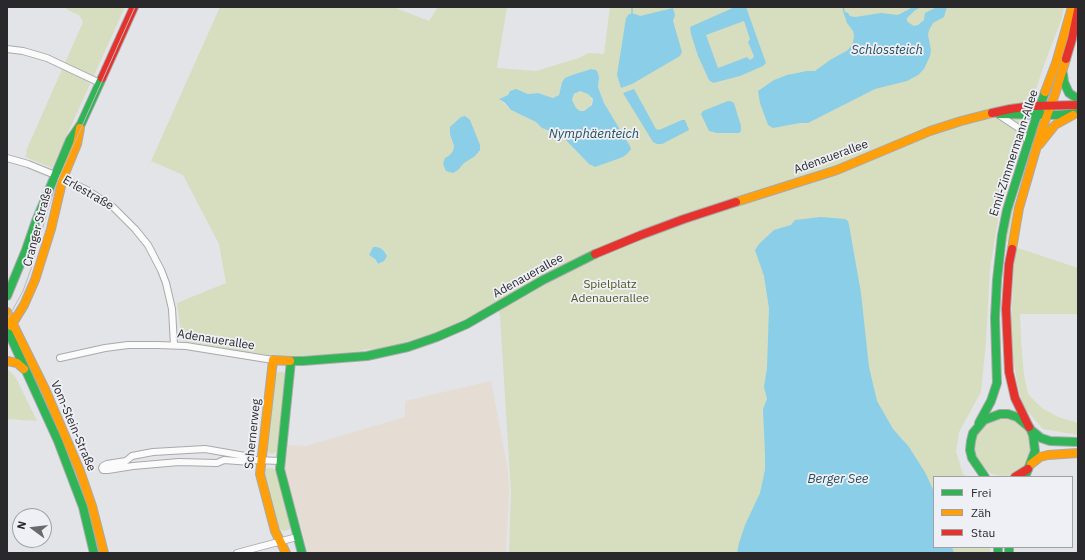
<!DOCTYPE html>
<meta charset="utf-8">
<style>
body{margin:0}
#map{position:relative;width:1085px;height:560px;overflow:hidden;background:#e3e4e7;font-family:"IBM Plex Sans",sans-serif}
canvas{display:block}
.frame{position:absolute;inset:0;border:8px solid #29292b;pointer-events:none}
.legend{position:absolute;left:933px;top:476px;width:140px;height:72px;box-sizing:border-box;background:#eff0f6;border:1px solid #a0a0a5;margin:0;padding:5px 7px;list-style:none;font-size:12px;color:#29292b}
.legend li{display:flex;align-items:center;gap:8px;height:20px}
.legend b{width:20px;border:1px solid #a0a0a5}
.north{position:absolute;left:12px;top:508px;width:40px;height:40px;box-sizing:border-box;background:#eff0f6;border:1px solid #a0a0a5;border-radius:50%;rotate:285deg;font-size:11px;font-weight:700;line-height:16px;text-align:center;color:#29292b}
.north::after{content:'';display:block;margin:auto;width:14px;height:18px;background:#6a6a6d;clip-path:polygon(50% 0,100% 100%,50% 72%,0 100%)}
</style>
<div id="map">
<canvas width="1085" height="560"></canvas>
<div class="frame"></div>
<ul class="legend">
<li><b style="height:5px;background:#30b455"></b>Frei</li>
<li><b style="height:5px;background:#ff9f0a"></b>Zäh</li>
<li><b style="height:5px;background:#e5322d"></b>Stau</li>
</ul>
<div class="north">N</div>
</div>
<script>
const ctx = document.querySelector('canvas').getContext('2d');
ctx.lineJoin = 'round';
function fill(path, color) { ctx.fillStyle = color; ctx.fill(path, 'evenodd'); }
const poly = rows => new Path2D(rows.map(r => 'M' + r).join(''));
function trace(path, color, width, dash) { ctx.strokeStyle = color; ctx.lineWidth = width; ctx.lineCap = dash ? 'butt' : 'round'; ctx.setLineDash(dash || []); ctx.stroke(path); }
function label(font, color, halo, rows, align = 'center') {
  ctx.font = font + ' "IBM Plex Sans",sans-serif'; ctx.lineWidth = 3.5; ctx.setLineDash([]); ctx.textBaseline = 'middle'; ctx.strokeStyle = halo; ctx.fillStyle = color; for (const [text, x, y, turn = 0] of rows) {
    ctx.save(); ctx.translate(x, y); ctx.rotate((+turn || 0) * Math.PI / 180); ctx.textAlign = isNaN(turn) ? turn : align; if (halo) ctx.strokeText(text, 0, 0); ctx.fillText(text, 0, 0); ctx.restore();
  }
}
fill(poly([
 [491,381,508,470,509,492,506,553,308,553,285,468,288,445,306,446,405,417,405,401]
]), '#e5dcd4');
fill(poly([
 [67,7,125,7,52,168,25,157,27,152,26,151,83,22,79,15,66,9],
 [220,7,393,7,429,21,438,7,507,7,497,68,536,71,579,58,588,53,604,54,610,7,1064,7,1062,18,1044,65,1016,150,998,220,990,268,986,342,981,392,959,432,956,452,963,474,967,477,934,477,934,547,990,547,990,553,509,553,511,492,500,316,497,303,445,329,400,344,376,350,370,349,339,354,302,356,276,356,248,353,184,341,182,339,177,303,226,283,219,244,183,175,151,161],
 [591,69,596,70,599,78,598,87,604,103,630,146,623,157,613,159,601,165,589,164,561,135,542,128,536,122,511,110,499,99,508,95,509,93,521,91,528,94,538,93,553,98,559,95,562,82,572,75],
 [373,247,383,261,381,263,377,264,375,259,369,255],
 '572 101a10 10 0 1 1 20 0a10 10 0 1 1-20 0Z',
 [1036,130,1038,130,1015,201,1009,240,1007,242,1005,240,1009,216],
 [1015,247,1078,268,1078,314,1020,314,1021,341,1024,375,1028,394,1042,408,1058,417,1078,423,1078,435,1043,429,1023,406,1017,382,1013,356,1011,325],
 [9,370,16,378,37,421,7,419,7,371],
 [278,372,283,372,286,375,278,451,272,454,268,452,266,448,275,375],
 '974 447a29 29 0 1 1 58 0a29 29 0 1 1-58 0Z',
 [267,468,272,468,277,471,291,524,290,529,285,531,281,530,278,527,264,475,264,471]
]), '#d7ddbf');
fill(poly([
 [735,7,746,7,766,63,763,66,740,76,713,83,709,80,698,56,691,34,690,27],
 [744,21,750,39,748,42,754,56,753,58,750,60,747,57,718,68,706,35],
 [913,7,921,7,914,11,907,18,907,21,909,23,914,26,918,25,924,20,925,13,937,7,947,7,944,17,933,23,929,30,928,35,931,50,930,56,924,69,918,75,907,81,875,89,808,123,800,123,773,128,768,125,760,103,758,91,774,80,787,75,807,71,815,71,830,60,848,50,853,43,854,35,853,31,847,23,843,11,848,13,850,16,855,17,881,13,898,15],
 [673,8,675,15,673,21,682,52,680,56,632,84,621,88,617,75,626,18,629,14,635,14,640,16],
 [591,69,596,70,598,73,599,78,598,87,604,103,630,146,631,149,628,153,623,157,595,167,589,164,561,135,542,128,536,122,511,110,505,103,499,99,508,95,510,91,516,89,528,94,538,93,553,98,559,95,562,82,565,78,572,75],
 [580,91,588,94,593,99,592,105,584,111,580,111,576,108,572,100,574,94],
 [634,89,656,129,659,130,682,120,685,120,689,130,662,144,657,144,653,142,623,93],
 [728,101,730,101,734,103,741,126,741,131,739,133,717,133,709,131,701,114,703,111],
 [465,116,470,120,480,145,480,150,475,156,464,163,458,170,453,173,446,171,443,164,445,158,450,155,453,151,454,146,450,134,450,127,461,117],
 [821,217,845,219,848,221,849,225,861,293,869,367,877,401,893,429,909,447,926,474,934,492,934,547,952,547,954,553,737,553,739,543,745,525,760,493,765,470,765,454,763,409,767,399,764,387,767,368,769,308,764,276,755,250,759,244,774,230,791,225,795,220],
 [373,247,376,247,380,248,383,250,387,256,384,261,378,264,375,259,369,255]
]), '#8bcee7');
trace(poly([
 [843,7,844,11],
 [632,14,632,7]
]), '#8bcee7', 1.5);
const street = poly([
 [7,49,23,51,47,58,100,83],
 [999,115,1020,129,1029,143],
 [7,158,28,164,55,175,87,190,113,207,135,229,148,245,161,270,166,283,172,309,174,345],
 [60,358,105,348,128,345,158,345,186,346,273,360],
 [255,460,251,462,224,460,217,463,179,462,133,466,108,470,103,470,102,468,103,466,107,464,126,461,132,456,153,452,205,449,251,457,255,460,280,461],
 [237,553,297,537]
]);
const fast = poly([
 [1063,74,1064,82,1069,93,1078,99],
 [999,114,1058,115,1078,113],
 [7,296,26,250,36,221,70,140,81,124,102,78],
 [7,329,58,441,83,507,94,553],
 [290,361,303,361,367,356,408,347,437,337,467,324,543,280,595,254],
 [291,361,280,469,302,553],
 [979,423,991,401,997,383,995,318,997,280,1002,235,1007,210,1033,127,1045,92],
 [1031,430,1041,438,1050,441,1078,442],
 [985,477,972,458,970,450,971,441,973,433,984,420,1000,414,1008,414,1017,417,1030,428,1033,435,1035,451,1025,477],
 [998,547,998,553],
 [1009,547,1009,553]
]);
const slow = poly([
 [1045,92,1056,63,1072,7],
 [1039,145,1055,125,1073,115],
 [736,202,837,170,930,131,961,121,992,113],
 [1012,249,1019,208,1041,132,1055,94,1066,59],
 [7,312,45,389,80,471,92,506,104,553],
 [11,326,24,305,35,280,51,229,63,178,77,144,80,128],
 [7,361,17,363,24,369],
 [1031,464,1040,457,1048,455,1078,453],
 [286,553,275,531,260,474,273,360,290,361]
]);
const jam = poly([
 [1066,59,1072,39,1078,10],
 [102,78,134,7],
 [992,113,1010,109,1032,106,1078,105],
 [1012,249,1009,264,1006,309,1009,372,1015,398,1029,427],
 [595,254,641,235,684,219,736,202],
 [1015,477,1028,469]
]);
trace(street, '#a9a9ac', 8);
trace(fast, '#a9a9ac', 10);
trace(slow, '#a9a9ac', 10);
trace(jam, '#a9a9ac', 10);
trace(street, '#fbfbfb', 6);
trace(fast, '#30b455', 8);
trace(slow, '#ff9f0a', 8);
trace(jam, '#e5322d', 8);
trace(poly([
 [7,320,23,291,32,266,48,209,58,180,135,7]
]), '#bbbbbc', 1);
label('12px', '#29292b', '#eff0f6', [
 ["Emil-Zimmermann-Allee",1014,153,-72],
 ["Adenauerallee",831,157,-20],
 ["Erlestraße",88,193,30],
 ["Cranger Straße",38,227,-75],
 ["Adenauerallee",528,276,-29],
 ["Adenauerallee",216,340,9],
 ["Vom-Stein-Straße",73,426,67],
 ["Schernerweg",253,434,-84]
]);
label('12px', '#4f551d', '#eff0f6', [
 ["Spielplatz",610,285],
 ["Adenauerallee",610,299]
]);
label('italic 13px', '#244e5c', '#eff0f6', [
 ["Schlossteich",887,50],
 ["Nymphäenteich",594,134],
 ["Berger See",838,479]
]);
</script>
